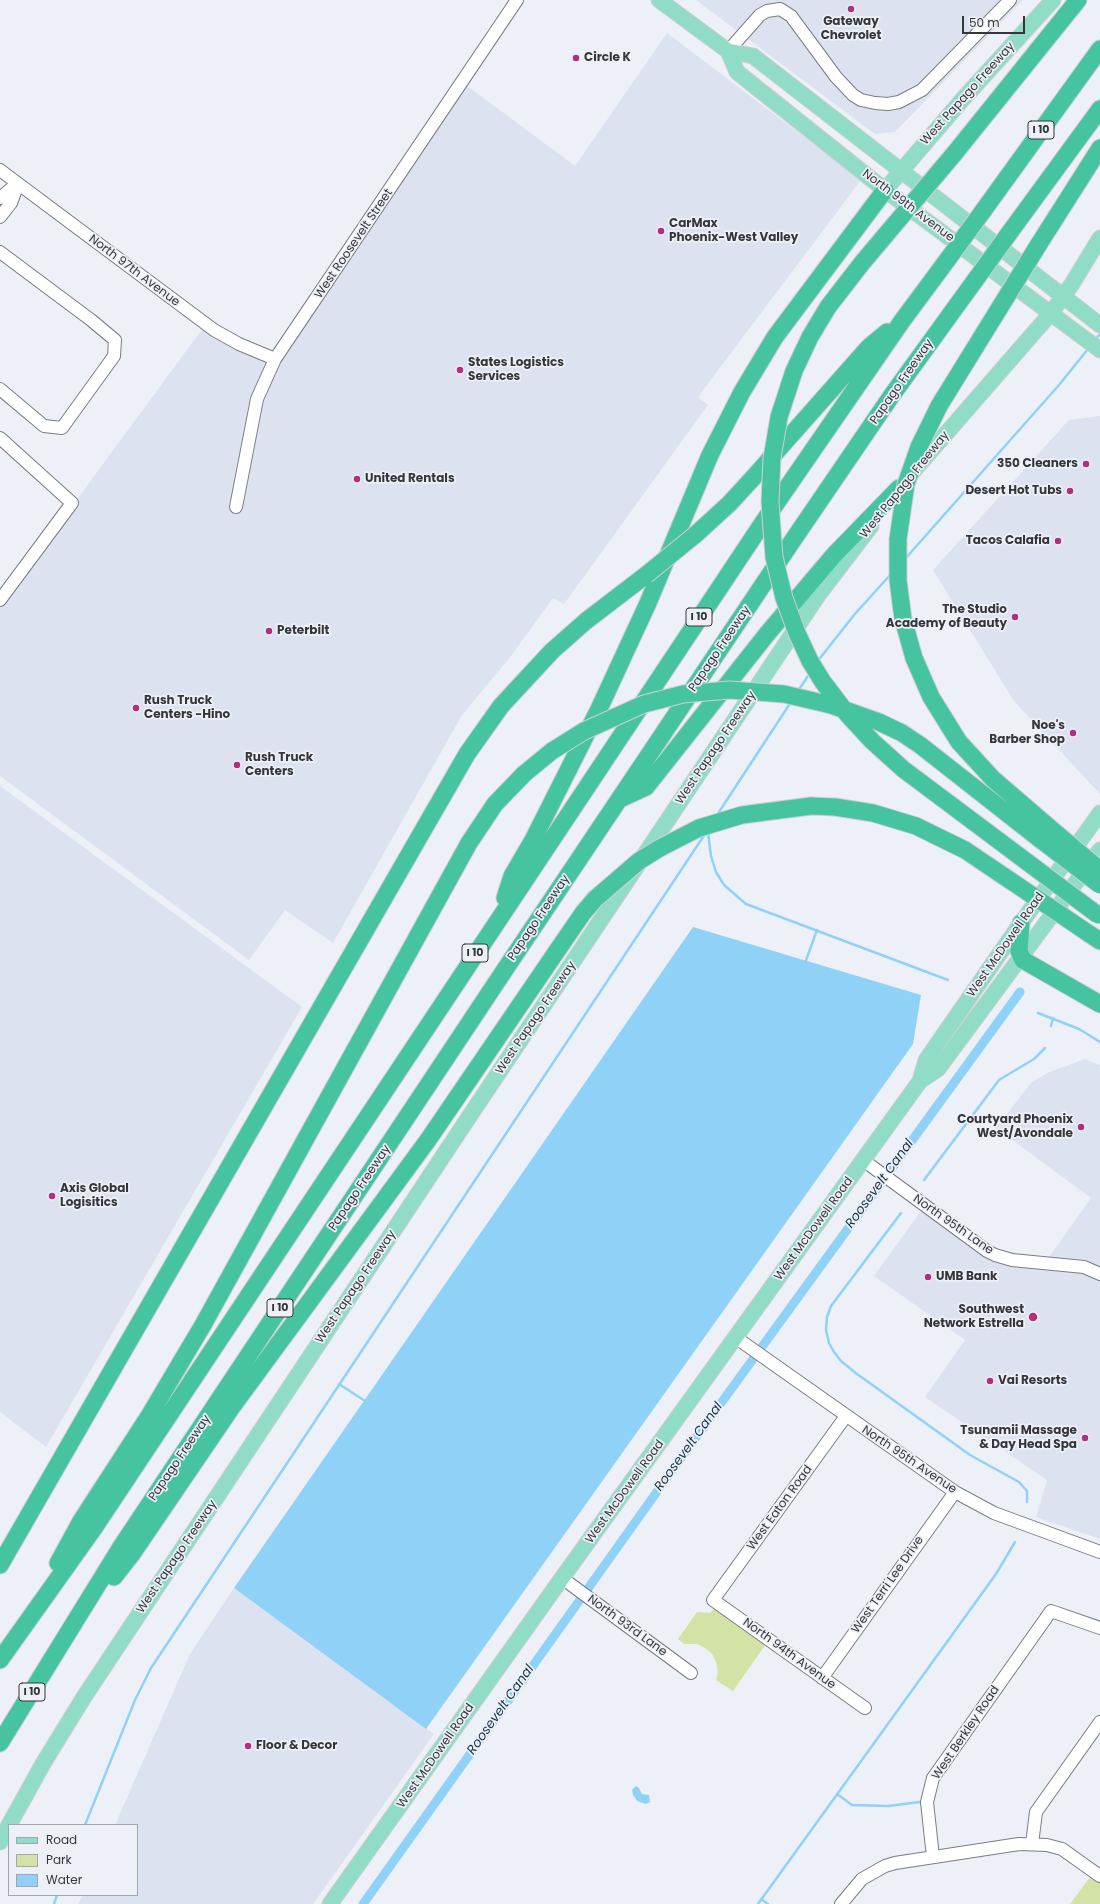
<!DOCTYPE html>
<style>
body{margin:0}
#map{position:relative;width:1100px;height:1904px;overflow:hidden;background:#edf0f7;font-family:Poppins,sans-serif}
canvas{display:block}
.legend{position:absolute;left:8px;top:1824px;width:130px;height:72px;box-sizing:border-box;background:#edf0f7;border:1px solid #a3a6ab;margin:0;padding:5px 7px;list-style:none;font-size:12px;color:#353639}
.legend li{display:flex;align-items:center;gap:8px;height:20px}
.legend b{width:20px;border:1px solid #a3a6ab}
.scale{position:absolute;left:962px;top:16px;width:63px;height:18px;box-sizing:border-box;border:2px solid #353639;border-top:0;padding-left:5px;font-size:12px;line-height:14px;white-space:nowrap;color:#353639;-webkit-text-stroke:3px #edf0f7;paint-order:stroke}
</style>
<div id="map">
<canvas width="1100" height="1904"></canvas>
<ul class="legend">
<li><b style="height:5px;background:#90dcc6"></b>Road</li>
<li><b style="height:11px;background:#d3e3a5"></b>Park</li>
<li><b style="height:11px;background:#90d2f7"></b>Water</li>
</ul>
<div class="scale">50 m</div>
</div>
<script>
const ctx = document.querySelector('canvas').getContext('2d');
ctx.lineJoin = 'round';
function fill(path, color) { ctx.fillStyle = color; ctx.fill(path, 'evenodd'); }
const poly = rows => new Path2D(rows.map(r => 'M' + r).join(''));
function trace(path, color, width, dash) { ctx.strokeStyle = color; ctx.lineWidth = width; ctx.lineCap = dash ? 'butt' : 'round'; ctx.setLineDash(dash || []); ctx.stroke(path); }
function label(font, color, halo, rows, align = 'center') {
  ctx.font = font + ' Poppins,sans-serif'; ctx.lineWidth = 3.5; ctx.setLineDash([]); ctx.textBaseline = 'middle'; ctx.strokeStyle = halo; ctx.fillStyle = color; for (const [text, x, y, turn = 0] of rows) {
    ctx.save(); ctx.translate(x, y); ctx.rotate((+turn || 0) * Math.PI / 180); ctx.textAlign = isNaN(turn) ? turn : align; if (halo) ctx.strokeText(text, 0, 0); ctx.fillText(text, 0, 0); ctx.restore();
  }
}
fill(poly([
 [696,0,1023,0,895,132,875,134],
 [667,33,861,180,698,397,708,405,564,604,553,598,511,656,462,715,333,943,285,910,249,960,0,776,0,600,72,503,78,498,206,324,275,359,462,82,575,166],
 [1100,416,1100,794,1014,701,933,570,1069,420],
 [0,786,302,1007,46,1447,0,1412],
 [1085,1059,1100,1065,1100,1267,1077,1259,1049,1257,1091,1198,996,1128,1031,1083,1047,1073],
 [921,1211,988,1258,1000,1263,1018,1267,1079,1271,1091,1275,1100,1281,1100,1539,1036,1517,1047,1480,925,1397,965,1340,874,1276],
 [234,1588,434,1734,313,1904,78,1904,83,1895,137,1895,137,1825,115,1825,190,1654]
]), '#dce2ef');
fill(poly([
 [715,1608,766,1644,733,1691,716,1680,718,1672,716,1662,712,1654,705,1648,697,1644,684,1644,678,1639,697,1612,710,1613],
 [1091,1876,1100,1883,1100,1904,1070,1904]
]), '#d3e3a5');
fill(poly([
 [693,927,921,995,913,1044,426,1729,234,1588],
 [636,1786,639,1788,642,1794,649,1795,650,1802,646,1804,637,1801,633,1795,632,1790]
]), '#90d2f7');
trace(poly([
 [1095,340,1100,334],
 [905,559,1059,385,1088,349],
 [817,662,854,615,891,574],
 [798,691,810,673],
 [717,815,791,702],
 [708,832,711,856,716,872,724,885,746,904,948,980],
 [805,963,817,930],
 [1038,1013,1079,1029,1100,1042],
 [1051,1026,1053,1018],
 [924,1180,999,1080,1034,1059,1045,1048],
 [901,1213,831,1306,827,1317,826,1330,829,1343,834,1352,841,1361,857,1374,970,1455,1019,1482,1027,1491,1027,1502],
 [339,1384,365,1401],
 [837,1794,852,1805,888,1806,920,1802],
 [85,1825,135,1700,151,1668,705,834],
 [761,1899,768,1904],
 [54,1904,57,1895],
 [758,1904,996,1574,1015,1542]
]), '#90d2f7', 2.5);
trace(poly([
 [363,1904,676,1465,1020,992]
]), '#90d2f7', 9);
const minor = poly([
 [728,51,760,15,767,11,780,9,791,16,836,77,853,95,861,100,875,103,888,104,899,102,922,90,1010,0],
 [0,170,214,330,239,344,275,359],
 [0,198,17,184],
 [0,217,11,203,18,184],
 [0,252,91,320,115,340,114,356,62,428,44,426,0,389],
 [0,438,72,503,0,600],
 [236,507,257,399,275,359,517,0],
 [863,1160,987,1251,995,1255,1012,1260,1084,1267,1100,1274],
 [735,1337,955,1492,994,1513,1100,1552],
 [846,1416,713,1600,865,1708],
 [562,1578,691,1673],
 [822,1678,955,1492],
 [1032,1844,1036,1812,1100,1722],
 [933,1857,927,1802,933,1778,1051,1611,1100,1628],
 [841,1904,862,1879,885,1866,895,1863,1019,1844,1047,1845,1062,1849,1100,1876]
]);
const major = poly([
 [659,0,728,51,753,56,1100,325],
 [728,51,737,72,885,190,1100,350],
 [885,190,962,100,1053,0],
 [910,475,1051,313,1072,284,1100,238],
 [920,1081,938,1069,1100,850],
 [9,1825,44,1762,84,1697,467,1120,819,594,871,526],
 [0,1842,9,1825],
 [330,1904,562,1578,920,1081,926,1060,1021,923,1100,813]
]);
const highway = poly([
 [954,154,1078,0],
 [983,211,1100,49],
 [1010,232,1100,109],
 [1039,244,1100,148],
 [695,535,729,504,753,478,869,347,887,332],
 [914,658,931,697,959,742,993,779,1050,828],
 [879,722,902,733,920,745,1041,840],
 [620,799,646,787,767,634,834,555,899,488],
 [811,806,835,807,873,813,916,826,965,850,1011,881],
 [505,898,512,876,533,840,599,709,648,603,710,455,742,392,775,337,885,190],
 [1021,923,1019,951,1023,960,1100,1004],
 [1088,933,1100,941],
 [58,1563,81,1521,149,1416,203,1325,469,843,495,804,524,774],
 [0,1565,467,754,501,706,552,651,586,621,646,575],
 [114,1577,132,1554,232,1407,428,1140,559,948],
 [0,1660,94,1528,764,521,902,321,948,259],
 [0,1743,121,1547,500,977,793,540,892,395,976,279]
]);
trace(minor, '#7a7d82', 14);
trace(major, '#cfcfcf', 17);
trace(highway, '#cfcfcf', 19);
trace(minor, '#fff', 12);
trace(major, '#90dcc6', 15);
trace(highway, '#46c4a0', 17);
const highwayBridge = poly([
 [954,154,862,263,828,307,810,337,794,371,779,417,772,458,770,502,774,557,784,598,797,633,810,661,823,682,848,715,872,741,903,769,1098,915],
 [948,259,983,211],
 [976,279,1010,232],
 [646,575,695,535],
 [914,658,903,619,898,580,898,539,906,484,919,447,939,406,1039,244],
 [524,774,552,751,584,731,644,704,683,694,729,690,784,694,831,705,879,722],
 [1050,828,1100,870],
 [1041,840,1100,885],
 [1011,881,1088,933],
 [559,948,583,913,595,899,639,861,660,848,699,828,742,815,811,806]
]);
trace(highwayBridge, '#cfcfcf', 19, []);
trace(highwayBridge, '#46c4a0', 17);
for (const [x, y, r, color] of [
 [851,9,4,"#b0307c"],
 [576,58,4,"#b0307c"],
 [661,231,4,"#b0307c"],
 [460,370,4,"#b0307c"],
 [1086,464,4,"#b0307c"],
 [357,479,4,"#b0307c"],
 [1070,491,4,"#b0307c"],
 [1058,541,4,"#b0307c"],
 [1015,617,4,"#b0307c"],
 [269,631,4,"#b0307c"],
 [136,708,4,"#b0307c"],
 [1073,733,4,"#b0307c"],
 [237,765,4,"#b0307c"],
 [1081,1127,4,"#b0307c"],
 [52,1196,4,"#b0307c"],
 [928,1277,4,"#b0307c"],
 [1033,1317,5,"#b0307c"],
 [990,1381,4,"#b0307c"],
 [1085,1438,4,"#b0307c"],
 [248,1746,4,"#b0307c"]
]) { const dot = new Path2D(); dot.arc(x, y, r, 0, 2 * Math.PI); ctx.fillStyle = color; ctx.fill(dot); trace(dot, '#edf0f7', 1.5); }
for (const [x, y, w] of [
 [1041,130,26],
 [699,617,26],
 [475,953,26],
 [280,1308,26],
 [32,1692,26]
]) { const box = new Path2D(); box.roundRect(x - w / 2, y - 9, w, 18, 3); ctx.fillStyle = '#edf0f7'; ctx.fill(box); trace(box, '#353639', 1); }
label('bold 11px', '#353639', null, [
 ["I 10",1041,130],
 ["I 10",699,617],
 ["I 10",475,953],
 ["I 10",280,1308],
 ["I 10",32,1692]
]);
label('bold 12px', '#353639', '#edf0f7', [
 ["Gateway",851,22,"center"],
 ["Chevrolet",851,36,"center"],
 ["Circle K",584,58],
 ["CarMax",669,224],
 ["Phoenix-West Valley",669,238],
 ["States Logistics",468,363],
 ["Services",468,377],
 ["350 Cleaners",1078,464,"right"],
 ["United Rentals",365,479],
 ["Desert Hot Tubs",1062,491,"right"],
 ["Tacos Calafia",1050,541,"right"],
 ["The Studio",1007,610,"right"],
 ["Academy of Beauty",1007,624,"right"],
 ["Peterbilt",277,631],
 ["Rush Truck",144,701],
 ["Centers -Hino",144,715],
 ["Noe's",1065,726,"right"],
 ["Barber Shop",1065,740,"right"],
 ["Rush Truck",245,758],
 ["Centers",245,772],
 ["Courtyard Phoenix",1073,1120,"right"],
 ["West/Avondale",1073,1134,"right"],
 ["Axis Global",60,1189],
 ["Logisitics",60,1203],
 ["UMB Bank",936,1277],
 ["Southwest",1024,1310,"right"],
 ["Network Estrella",1024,1324,"right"],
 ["Vai Resorts",998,1381],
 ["Tsunamii Massage",1077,1431,"right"],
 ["& Day Head Spa",1077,1445,"right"],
 ["Floor & Decor",256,1746]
], 'left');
label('12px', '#353639', '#edf0f7', [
 ["West Papago Freeway",968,94,-48],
 ["North 99th Avenue",908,206,37],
 ["West Roosevelt Street",354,244,-56],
 ["North 97th Avenue",134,271,37],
 ["Papago Freeway",902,382,-55],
 ["West Papago Freeway",905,485,-51],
 ["Papago Freeway",720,649,-56],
 ["West Papago Freeway",716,748,-56],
 ["Papago Freeway",539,918,-56],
 ["West McDowell Road",1006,945,-55],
 ["West Papago Freeway",536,1018,-56],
 ["Papago Freeway",360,1188,-56],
 ["North 95th Lane",953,1225,35],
 ["West McDowell Road",814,1229,-54],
 ["West Papago Freeway",356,1287,-56],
 ["Papago Freeway",180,1458,-56],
 ["North 95th Avenue",909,1460,34],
 ["West McDowell Road",625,1492,-54],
 ["West Eaton Road",780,1508,-54],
 ["West Papago Freeway",177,1557,-56],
 ["West Terri Lee Drive",888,1585,-55],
 ["North 93rd Lane",627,1626,36],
 ["North 94th Avenue",789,1654,36],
 ["West Berkley Road",966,1733,-56],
 ["West McDowell Road",436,1756,-55]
]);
label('italic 13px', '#133141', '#edf0f7', [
 ["Roosevelt Canal",880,1184,-54],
 ["Roosevelt Canal",689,1447,-54],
 ["Roosevelt Canal",501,1710,-55]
]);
</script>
